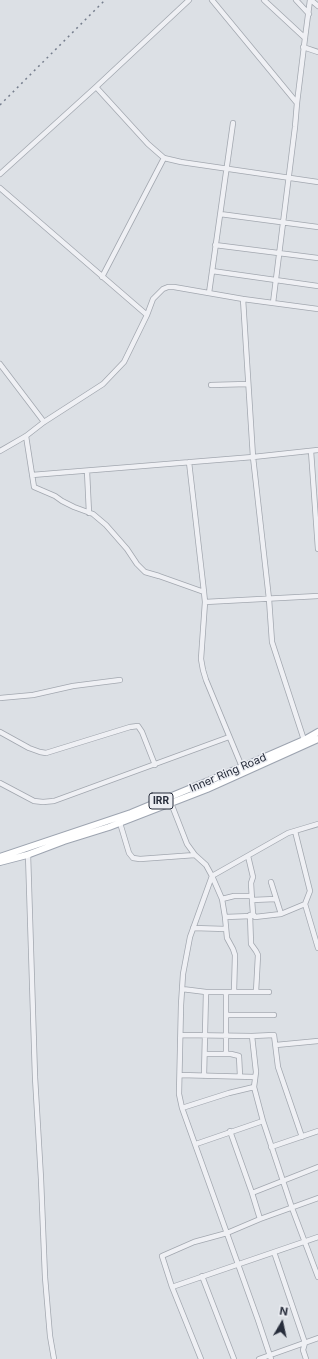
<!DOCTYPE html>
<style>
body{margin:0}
#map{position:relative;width:318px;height:1359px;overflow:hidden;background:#dce0e5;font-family:Inter,sans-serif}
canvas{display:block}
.north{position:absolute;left:262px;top:1303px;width:40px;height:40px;-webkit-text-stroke:3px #eceef3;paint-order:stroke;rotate:9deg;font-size:11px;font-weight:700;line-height:16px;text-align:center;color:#272d3b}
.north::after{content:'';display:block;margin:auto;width:14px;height:18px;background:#272d3b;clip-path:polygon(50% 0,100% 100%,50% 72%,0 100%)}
</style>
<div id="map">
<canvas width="318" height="1359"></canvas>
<div class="north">N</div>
</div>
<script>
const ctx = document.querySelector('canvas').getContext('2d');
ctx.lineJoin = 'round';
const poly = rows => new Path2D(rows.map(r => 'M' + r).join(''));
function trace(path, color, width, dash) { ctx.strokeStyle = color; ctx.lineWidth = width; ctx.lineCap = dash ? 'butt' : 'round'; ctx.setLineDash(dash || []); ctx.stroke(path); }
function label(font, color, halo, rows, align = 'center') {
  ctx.font = font + ' Inter,sans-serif'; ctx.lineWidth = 3; ctx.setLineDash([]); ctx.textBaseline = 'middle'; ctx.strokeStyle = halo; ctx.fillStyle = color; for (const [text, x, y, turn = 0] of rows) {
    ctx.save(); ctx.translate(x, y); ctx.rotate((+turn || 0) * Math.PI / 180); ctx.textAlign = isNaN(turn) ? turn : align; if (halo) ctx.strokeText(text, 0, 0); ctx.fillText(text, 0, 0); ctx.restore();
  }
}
const minor = poly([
 [212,0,297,103],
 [264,0,305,38],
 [296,0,309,14],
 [311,0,318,6],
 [303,47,318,52],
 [96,87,148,144,164,158,181,162,318,182],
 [0,174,96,87,189,0],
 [0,188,147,315],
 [220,214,318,227],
 [215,245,318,258],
 [212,271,318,286],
 [102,277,164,158],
 [209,293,233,123],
 [243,299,253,457,269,599,272,642,304,740,307,742],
 [273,303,295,127,297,103,305,38,310,0],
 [0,364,44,422],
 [211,385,248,384],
 [26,436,34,487,55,496,62,501,74,507,93,514,106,525,127,549,137,564,145,572,159,576,204,592],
 [0,451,26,436,44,422,103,384,124,362,147,315,153,299,163,289,168,287,174,287,243,299,318,309],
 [311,451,318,549],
 [189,462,204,592,205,602,201,659,203,670,206,680,242,767],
 [87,471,89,513],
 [32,475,253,457,318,450],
 [205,602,318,596],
 [0,698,33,695,73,686,120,680],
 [0,732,29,748,40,752,46,753,130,727,138,726,142,732,155,765],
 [0,783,34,801,43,802,54,801,229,737],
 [171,803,187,844,195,855,206,865,212,876,190,937,183,974,181,1005,179,1094,182,1108,258,1320,271,1359],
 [120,823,129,853,133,858,140,859,195,855],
 [28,854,35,1077,41,1179,45,1277,50,1336,54,1359],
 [248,856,253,877,251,883,252,900,253,914,255,917,281,914,271,882],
 [222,899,234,896,252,896],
 [252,900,276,899],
 [305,904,318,948],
 [281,914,305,904,310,891,295,831],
 [250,915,251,944,256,951,258,955,256,992],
 [225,917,252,916],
 [193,928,226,929],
 [182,989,206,992,269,992],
 [226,992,226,1054],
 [234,992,235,955,233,949,227,938,225,917,222,899,212,876,288,833,318,824],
 [226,1015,274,1015],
 [181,1035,252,1036,274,1035,278,1067,302,1137],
 [252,1036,256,1072,254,1087,263,1121,292,1208,318,1277],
 [276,1045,318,1041],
 [205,1054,231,1054,239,1056,240,1076],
 [180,1075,255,1077],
 [204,1076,206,992],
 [182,1108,229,1093,254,1087],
 [230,1131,252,1193],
 [196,1144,263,1121],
 [271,1147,318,1131],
 [260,1219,252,1193,318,1167],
 [274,1252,305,1343,303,1350,306,1359],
 [202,1276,234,1359],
 [172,1287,318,1237],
 [201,1359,172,1287,162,1256,194,1242,227,1233,260,1219,318,1198],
 [259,1359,318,1338]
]);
const major = poly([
 [0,857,131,813,242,767,304,740,318,732],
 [0,862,27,855,64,841,109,827,207,789,318,739]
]);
trace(minor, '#a2a7af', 6);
trace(major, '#9da4b0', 8);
trace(minor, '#eff0f4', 4.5);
trace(major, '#fff', 6);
trace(poly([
 [0,105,105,0]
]), '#777f8e', 1.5, [2, 4]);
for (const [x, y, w] of [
 [161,801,24]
]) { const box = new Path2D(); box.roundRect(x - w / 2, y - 8, w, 16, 3); ctx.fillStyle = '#eceef3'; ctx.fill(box); trace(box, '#272d3b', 1); }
label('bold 10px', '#272d3b', null, [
 ["IRR",161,801]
]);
label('11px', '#272d3b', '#eceef3', [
 ["Inner Ring Road",228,773,-23]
]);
</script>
